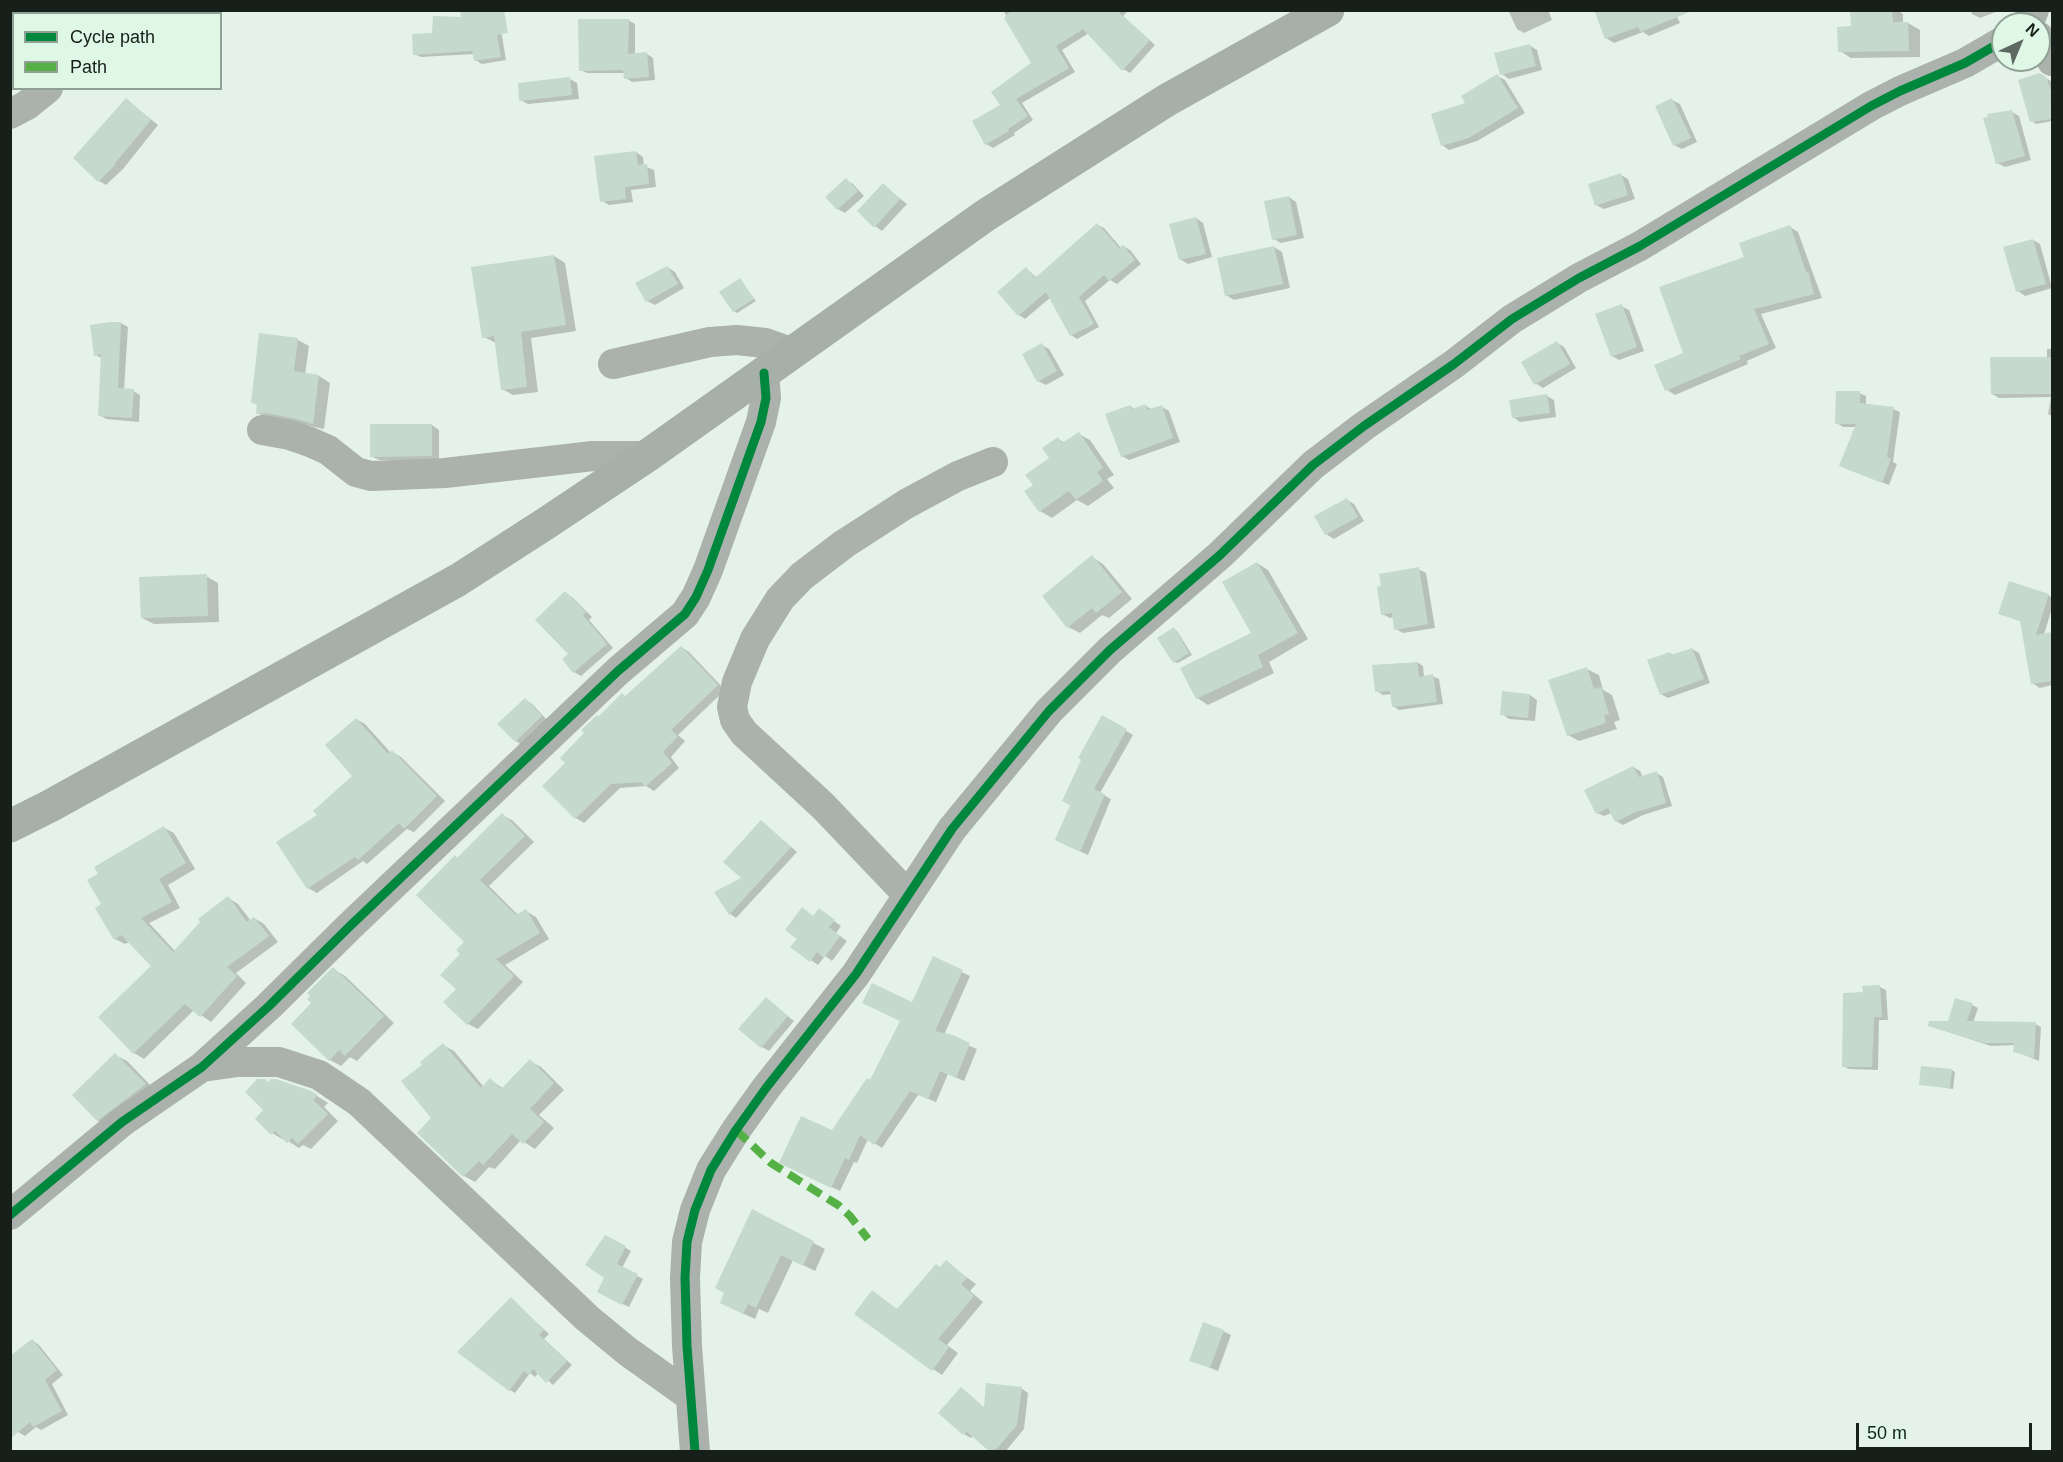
<!DOCTYPE html>
<style>
body{margin:0}
#map{position:relative;width:2063px;height:1462px;overflow:hidden;background:#e5f2e9;font-family:Arial,sans-serif}
canvas{display:block}
.frame{position:absolute;inset:0;border:12px solid #161f19;pointer-events:none}
.legend{position:absolute;left:12px;top:12px;width:210px;height:78px;box-sizing:border-box;background:#dff8e6;border:2px solid #8fa194;margin:0;padding:8px 10px;list-style:none;font-size:18px;color:#161f19}
.legend li{display:flex;align-items:center;gap:12px;height:30px}
.legend b{width:30px;border:2px solid #8fa194}
.north{position:absolute;left:1991px;top:12px;width:60px;height:60px;box-sizing:border-box;background:#dff8e6;border:2px solid #8fa194;border-radius:50%;rotate:44deg;font-size:16px;font-weight:700;line-height:24px;text-align:center;color:#161f19}
.north::after{content:'';display:block;margin:auto;width:21px;height:27px;background:#5e6962;clip-path:polygon(50% 0,100% 100%,50% 72%,0 100%)}
.scale{position:absolute;left:1856px;top:1423px;width:176px;height:27px;box-sizing:border-box;border:3px solid #161f19;border-top:0;padding-left:8px;font-size:18px;line-height:21px;white-space:nowrap;color:#161f19;-webkit-text-stroke:4px #dff8e6;paint-order:stroke}
</style>
<div id="map">
<canvas width="2063" height="1462"></canvas>
<div class="frame"></div>
<ul class="legend">
<li><b style="height:8px;background:#00873e"></b>Cycle path</li>
<li><b style="height:8px;background:#55b145"></b>Path</li>
</ul>
<div class="north">N</div>
<div class="scale">50 m</div>
</div>
<script>
const ctx = document.querySelector('canvas').getContext('2d');
ctx.lineJoin = 'round';
function fill(path, color) { ctx.fillStyle = color; ctx.fill(path, 'evenodd'); }
const poly = rows => new Path2D(rows.map(r => 'M' + r).join(''));
function trace(path, color, width, dash) { ctx.strokeStyle = color; ctx.lineWidth = width; ctx.lineCap = dash ? 'butt' : 'round'; ctx.setLineDash(dash || []); ctx.stroke(path); }
fill(poly([
 [1003,10,1129,10,1123,16,1155,45,1130,73,1123,69,1089,33,1062,50,1075,72,1022,103,1033,120,1014,133,1015,135,993,148,986,144,1002,106,1034,64],
 [1508,10,1548,10,1552,20,1524,33,1517,29],
 [1674,10,1680,23,1649,36,1643,32,1614,43,1606,38],
 [1875,10,1897,10,1903,14,1903,24,1908,23,1920,30,1920,57,1851,58,1840,51,1852,28],
 [1971,10,2001,10,1980,18,1972,14],
 [628,20,635,24,635,55,647,54,653,58,655,80,632,82,626,78,625,73,587,73,580,70],
 [500,24,506,60,482,64,475,60,474,54,421,57,414,54],
 [1529,45,1537,50,1542,70,1509,79,1502,74],
 [2040,75,2051,81,2052,87,2052,121,2036,124,2032,121],
 [1497,76,1505,80,1525,113,1477,141,1449,150,1442,145],
 [570,79,577,83,579,99,528,104,521,100],
 [127,100,158,125,123,169,106,185,99,181],
 [1672,100,1680,104,1697,142,1682,149,1674,145],
 [2012,112,2019,116,2031,160,2005,167,1997,163],
 [636,152,643,157,644,166,654,170,656,187,631,190,633,202,609,205,602,201],
 [1621,175,1628,179,1635,199,1604,209,1596,205],
 [846,180,853,184,864,196,845,213,838,209],
 [883,185,907,204,882,231,875,226],
 [1289,197,1296,202,1304,238,1281,243,1274,239],
 [1196,218,1203,223,1212,257,1188,264,1180,259],
 [1098,225,1104,228,1121,248,1123,246,1130,250,1141,264,1117,284,1110,280,1085,301,1099,327,1077,339,1071,335,1051,297,1025,319,1019,315,1027,269,1037,278],
 [1790,227,1798,232,1822,298,1761,314,1776,348,1747,361,1748,364,1675,395,1667,390,1685,354,1746,257],
 [2033,240,2040,244,2052,288,2025,296,2018,291],
 [1274,247,1282,252,1290,288,1234,300,1226,295],
 [554,256,565,263,576,331,531,338,538,392,513,395,502,389,496,343,484,337],
 [667,267,675,272,684,288,655,305,647,301],
 [740,280,756,301,737,313,734,311],
 [1621,306,1629,310,1644,351,1619,360,1612,356],
 [121,323,128,327,124,390,133,391,140,395,139,422,106,419,100,415,103,359,96,355],
 [298,340,309,346,305,375,319,376,330,383,324,429,278,419,269,420,258,413,259,406,252,402],
 [1557,343,1564,347,1576,368,1543,388,1535,383],
 [1042,345,1049,349,1064,375,1046,385,1038,381],
 [2047,349,2052,349,2052,416,2048,414,2051,397,1999,398,1992,394,2047,358],
 [1859,393,1866,396,1866,405,1893,409,1900,412,1893,462,1897,464,1889,485,1847,469,1856,427,1843,427,1837,423],
 [1547,396,1554,400,1556,417,1520,422,1513,417],
 [1130,406,1135,409,1146,406,1153,410,1162,407,1169,411,1180,442,1129,460,1122,456],
 [371,425,432,425,439,430,439,460,379,460,371,456],
 [1079,434,1090,440,1114,475,1107,479,1114,488,1088,506,1077,500,1052,518,1040,511,1035,486,1052,459,1058,439,1065,443],
 [1347,500,1354,504,1364,521,1334,539,1326,534,1316,517],
 [1092,557,1103,564,1132,599,1109,618,1102,615,1080,633,1068,627],
 [1257,563,1268,570,1308,639,1269,662,1274,673,1208,705,1197,698,1253,634],
 [1418,569,1426,573,1435,628,1403,633,1396,629,1394,617,1390,618,1382,614],
 [206,576,218,583,219,622,154,624,142,618],
 [565,593,572,597,592,617,589,620,613,648,581,676,574,672,570,654],
 [2048,595,2052,598,2052,608,2044,635,2052,634,2052,685,2040,688,2032,683,2022,622,2000,613],
 [1174,629,1177,631,1192,655,1178,663,1174,662],
 [681,647,689,652,725,690,678,735,685,741,671,757,679,768,654,791,646,786,620,788,584,823,576,818,567,763,600,718,626,697],
 [1692,649,1699,653,1710,683,1668,698,1661,694,1670,653,1674,656],
 [1417,662,1423,666,1424,677,1432,676,1439,679,1443,704,1399,710,1393,706,1392,694,1383,695,1377,691],
 [1587,669,1599,675,1603,690,1612,695,1620,720,1614,722,1617,729,1579,741,1568,735],
 [1530,695,1537,700,1535,721,1509,719,1502,714],
 [525,700,532,704,548,721,523,746,516,741],
 [1103,717,1133,735,1100,793,1111,799,1088,855,1064,844,1072,805],
 [356,719,365,724,391,753,392,752,401,757,445,801,414,832,407,829,367,864,363,861,317,893,308,888,319,815,354,776],
 [1633,767,1640,771,1643,777,1656,773,1663,777,1672,806,1643,815,1623,825,1616,821,1612,813,1604,816,1597,813],
 [503,815,513,821,534,842,489,886,518,915,526,911,536,917,549,939,505,965,523,982,478,1029,468,1024,458,989,466,942,458,859],
 [762,822,797,852,736,918,730,914,716,892,744,879],
 [164,828,174,833,195,869,168,885,180,908,149,923,175,951,228,898,238,904,251,921,254,918,264,924,278,942,236,973,246,983,211,1022,194,1010,144,1059,134,1053,100,1017,153,966,129,942,125,944,115,939,103,904],
 [826,915,841,926,836,933,847,941,832,961,825,956,818,965,792,947,814,917],
 [934,958,970,976,944,1035,977,1049,964,1081,948,1074,936,1102,918,1095,882,1148,868,1139,857,1163,854,1162,840,1191,789,1167,832,1132,870,1082,913,1004],
 [333,969,345,976,394,1023,357,1061,350,1057,341,1066,330,1060,313,1003],
 [1880,987,1886,990,1888,1020,1879,1020,1878,1070,1849,1069,1843,1066,1864,993],
 [766,999,794,1021,769,1051,762,1047],
 [1972,1005,1978,1008,1973,1023,2035,1024,2041,1027,2039,1061,2015,1051,2015,1045,1991,1046,1936,1028,1949,1023],
 [443,1045,454,1051,484,1087,490,1080,504,1089,530,1061,541,1067,564,1090,539,1115,554,1128,535,1149,521,1140,495,1169,489,1167,475,1182,464,1176,419,1133,433,1118,424,1065],
 [115,1055,127,1061,156,1091,109,1126,97,1120],
 [1952,1070,1955,1072,1953,1089,1921,1084],
 [269,1083,311,1092,328,1103,324,1107,338,1121,311,1149,303,1145,299,1148,285,1139,284,1140,272,1133,266,1110],
 [752,1211,825,1249,815,1271,793,1260,768,1313,759,1309,755,1319,733,1309],
 [606,1237,631,1251,622,1268,643,1279,629,1307,605,1295],
 [946,1262,976,1284,970,1291,983,1302,947,1345,958,1353,942,1375,933,1369,898,1310],
 [511,1299,549,1334,544,1339,572,1365,553,1385,539,1372,535,1377,530,1373,515,1393,510,1390],
 [1223,1331,1231,1335,1218,1371,1191,1360],
 [32,1340,39,1345,63,1375,52,1384,68,1415,41,1430,36,1427,25,1436,18,1432],
 [1021,1388,1028,1393,1024,1429,1005,1452,992,1452,973,1435,971,1438,964,1434,985,1408]
]), '#0003');
fill(poly([
 [460,10,504,10,508,33,497,35,501,57,474,61,472,51,413,55,412,34,432,33,433,16,461,17],
 [1012,10,1116,10,1150,40,1122,71,1083,29,1056,46,1069,68,1016,99,1028,116,1008,129,1009,131,985,145,972,121,1000,105,991,92,1031,63,1004,18],
 [1594,10,1692,10,1692,11,1641,32,1638,27,1605,39],
 [1873,10,1892,10,1893,22,1908,22,1909,51,1838,52,1837,27,1851,26,1850,12],
 [578,19,629,19,628,54,647,52,649,77,624,79,623,70,579,71],
 [1530,44,1536,66,1500,75,1494,53],
 [2040,73,2046,77,2052,93,2050,94,2052,119,2030,122,2018,80],
 [1497,74,1518,108,1469,138,1441,146,1431,114,1465,103,1461,96],
 [570,77,572,95,519,101,518,83],
 [126,98,151,120,115,163,116,164,98,182,73,158],
 [1672,98,1691,138,1673,146,1655,106],
 [2012,110,2025,156,1996,164,1983,118,1988,117,1987,114],
 [636,151,638,165,647,164,649,184,625,187,626,199,600,202,594,156],
 [1621,173,1628,195,1595,206,1588,184],
 [846,178,858,191,837,210,825,197],
 [883,183,900,199,874,228,857,211],
 [1289,196,1297,235,1272,240,1264,201],
 [1196,217,1206,254,1179,260,1169,224],
 [1097,223,1119,248,1123,245,1135,260,1109,281,1104,275,1079,297,1094,324,1070,336,1046,292,1018,316,997,292,1026,267,1035,278],
 [1790,225,1806,272,1808,272,1814,294,1754,309,1769,344,1739,356,1741,359,1665,391,1654,365,1683,353,1659,287,1744,257,1739,243],
 [2033,239,2046,284,2016,292,2003,247],
 [1274,246,1283,284,1225,296,1217,258],
 [554,255,566,325,521,332,527,387,501,390,494,336,482,338,471,267],
 [667,266,678,284,646,302,635,283],
 [740,278,754,299,733,312,719,292],
 [1622,304,1637,347,1611,357,1595,314],
 [110,322,121,322,118,388,134,389,132,418,98,416,101,354,94,356,90,325],
 [259,333,298,338,294,371,319,375,313,424,293,418,265,413,256,414,257,404,251,403],
 [1557,341,1570,364,1534,385,1521,362],
 [1042,343,1057,371,1037,382,1022,354],
 [1990,357,2052,357,2052,394,1991,394],
 [1836,391,1860,391,1860,403,1894,407,1887,457,1891,459,1882,483,1839,466,1856,424,1835,424],
 [1547,394,1550,413,1512,418,1509,400],
 [1146,404,1147,410,1162,405,1173,438,1121,457,1105,414,1130,405,1132,409],
 [370,424,432,424,432,456,370,457],
 [1079,432,1103,468,1097,472,1103,481,1076,500,1069,491,1039,512,1024,491,1033,485,1025,475,1049,458,1042,448,1058,437,1062,443],
 [1347,498,1358,517,1325,535,1314,516],
 [1092,555,1122,592,1096,613,1092,608,1067,628,1042,596],
 [1257,562,1298,633,1258,655,1263,667,1196,699,1180,668,1251,633,1222,582],
 [1419,567,1428,624,1394,630,1392,613,1381,615,1377,587,1381,586,1379,574],
 [207,574,208,616,141,618,139,577],
 [2009,581,2049,594,2036,635,2052,632,2052,681,2031,684,2020,621,1998,614],
 [565,591,586,612,583,615,607,644,573,673,562,659,568,654,535,620],
 [1174,627,1189,653,1173,663,1157,638],
 [681,646,718,685,671,730,678,736,663,752,672,763,645,787,641,782,611,784,575,819,542,786,565,763,560,758,584,733,581,730,597,715,599,716,622,693,625,696],
 [1692,648,1704,679,1660,695,1647,660,1670,652,1671,655],
 [1417,662,1419,677,1433,674,1437,702,1392,707,1390,691,1375,692,1372,665],
 [1587,667,1594,689,1601,687,1609,714,1604,715,1606,723,1567,736,1548,680],
 [1502,691,1530,694,1528,718,1500,715],
 [525,698,542,716,515,742,497,724],
 [1102,715,1127,729,1094,789,1105,794,1080,852,1055,840,1070,805,1062,801,1081,760,1078,758],
 [356,718,388,754,392,750,437,796,404,829,399,823,358,860,355,857,307,889,276,842,317,815,313,811,352,776,325,745],
 [1633,766,1639,777,1657,771,1666,803,1636,812,1615,822,1608,808,1596,814,1584,790],
 [502,813,525,836,480,880,516,915,526,909,540,933,496,959,514,976,467,1025,443,1002,456,989,440,975,460,954,456,950,464,942,416,895,455,855,457,858],
 [761,820,791,847,729,915,714,892,741,878,723,862],
 [164,826,186,863,159,879,172,902,141,918,173,952,200,922,198,919,228,896,247,922,254,917,269,936,227,967,237,976,200,1017,185,1004,133,1054,98,1017,151,966,121,935,114,940,95,908,101,904,87,880,98,874,94,867],
 [802,907,813,916,819,908,835,920,829,927,840,936,824,958,817,952,810,962,790,947,797,939,785,930],
 [933,956,963,970,935,1031,953,1035,970,1043,956,1078,940,1071,928,1099,910,1091,874,1145,860,1135,849,1160,845,1158,831,1188,779,1163,801,1116,832,1130,867,1078,870,1080,900,1021,862,1003,872,983,912,1002],
 [333,967,384,1016,345,1056,339,1050,329,1061,291,1024,311,1003,307,999,310,996,307,993],
 [1880,985,1882,1017,1874,1017,1872,1067,1842,1067,1843,993,1863,992,1862,986],
 [766,997,788,1016,761,1048,738,1029],
 [1955,998,1973,1003,1967,1021,2036,1022,2034,1058,2013,1052,2014,1043,1984,1043,1928,1026,1929,1021,1948,1021],
 [443,1043,481,1088,490,1078,501,1089,530,1059,554,1083,530,1109,544,1122,523,1144,512,1134,483,1165,479,1161,463,1177,417,1133,431,1118,401,1081,422,1065,420,1062],
 [115,1053,146,1084,97,1121,72,1095],
 [1921,1066,1952,1069,1950,1088,1919,1085],
 [257,1079,265,1079,268,1082,271,1079,276,1079,311,1091,318,1095,313,1100,328,1114,298,1144,292,1138,287,1143,275,1131,271,1135,255,1119,263,1110,245,1092],
 [752,1209,814,1241,803,1266,781,1255,756,1308,748,1304,743,1314,720,1303,724,1293,715,1288],
 [605,1235,626,1246,617,1264,638,1274,622,1305,597,1292,604,1278,585,1265],
 [946,1260,967,1278,961,1284,974,1296,938,1339,949,1347,932,1371,854,1314,872,1290,897,1309,936,1264,940,1267],
 [511,1297,544,1330,539,1335,567,1361,546,1383,533,1369,529,1375,524,1371,509,1391,457,1352],
 [1203,1322,1224,1330,1210,1368,1189,1361],
 [32,1339,57,1370,45,1380,62,1411,33,1427,30,1422,10,1439,10,1356],
 [986,1383,1022,1387,1017,1425,994,1452,990,1452,966,1431,963,1435,938,1413,961,1387,984,1407]
]), '#c5d9cc');
trace(poly([
 [132,14,136,10],
 [2025,24,2030,20,2034,10],
 [2039,37,2052,61],
 [10,114,27,105,48,88],
 [613,364,710,342,737,340,765,343,793,353],
 [262,430,290,435,310,442,328,450,356,472,371,476,445,473,593,456,647,456],
 [908,895,823,806,744,733,735,720,732,707,737,682,755,639,780,599,802,576,844,544,906,504,958,476,993,462],
 [202,1067,238,1062,279,1062,319,1075,359,1102,587,1318,627,1351,690,1396],
 [10,1215,122,1122,202,1067,269,1006,349,927,618,671,685,614,696,597,708,570,761,422,766,398,764,373],
 [695,1452,687,1346,685,1278,687,1242,695,1210,711,1170,736,1130,766,1088,856,974,952,829,1049,711,1110,650,1220,555,1313,465,1364,426,1454,364,1512,319,1579,278,1640,246,1871,106,1900,91,1965,63,2003,41]
]), '#abb1ad', 30);
trace(poly([
 [10,826,50,806,458,580,545,524,647,456,986,215,1167,100,1328,10]
]), '#a7afa9', 33);
trace(poly([
 [736,1130,771,1163,838,1205,850,1216,868,1239]
]), '#55b145', 8, [15, 8]);
trace(poly([
 [10,1215,122,1122,202,1067,269,1006,349,927,618,671,685,614,696,597,708,570,761,422,766,398,764,373],
 [695,1452,687,1346,685,1278,687,1242,695,1210,711,1170,736,1130,766,1088,856,974,952,829,1049,711,1110,650,1220,555,1313,465,1364,426,1454,364,1512,319,1579,278,1640,246,1871,106,1900,91,1965,63,2003,41]
]), '#00873e', 9);
</script>
